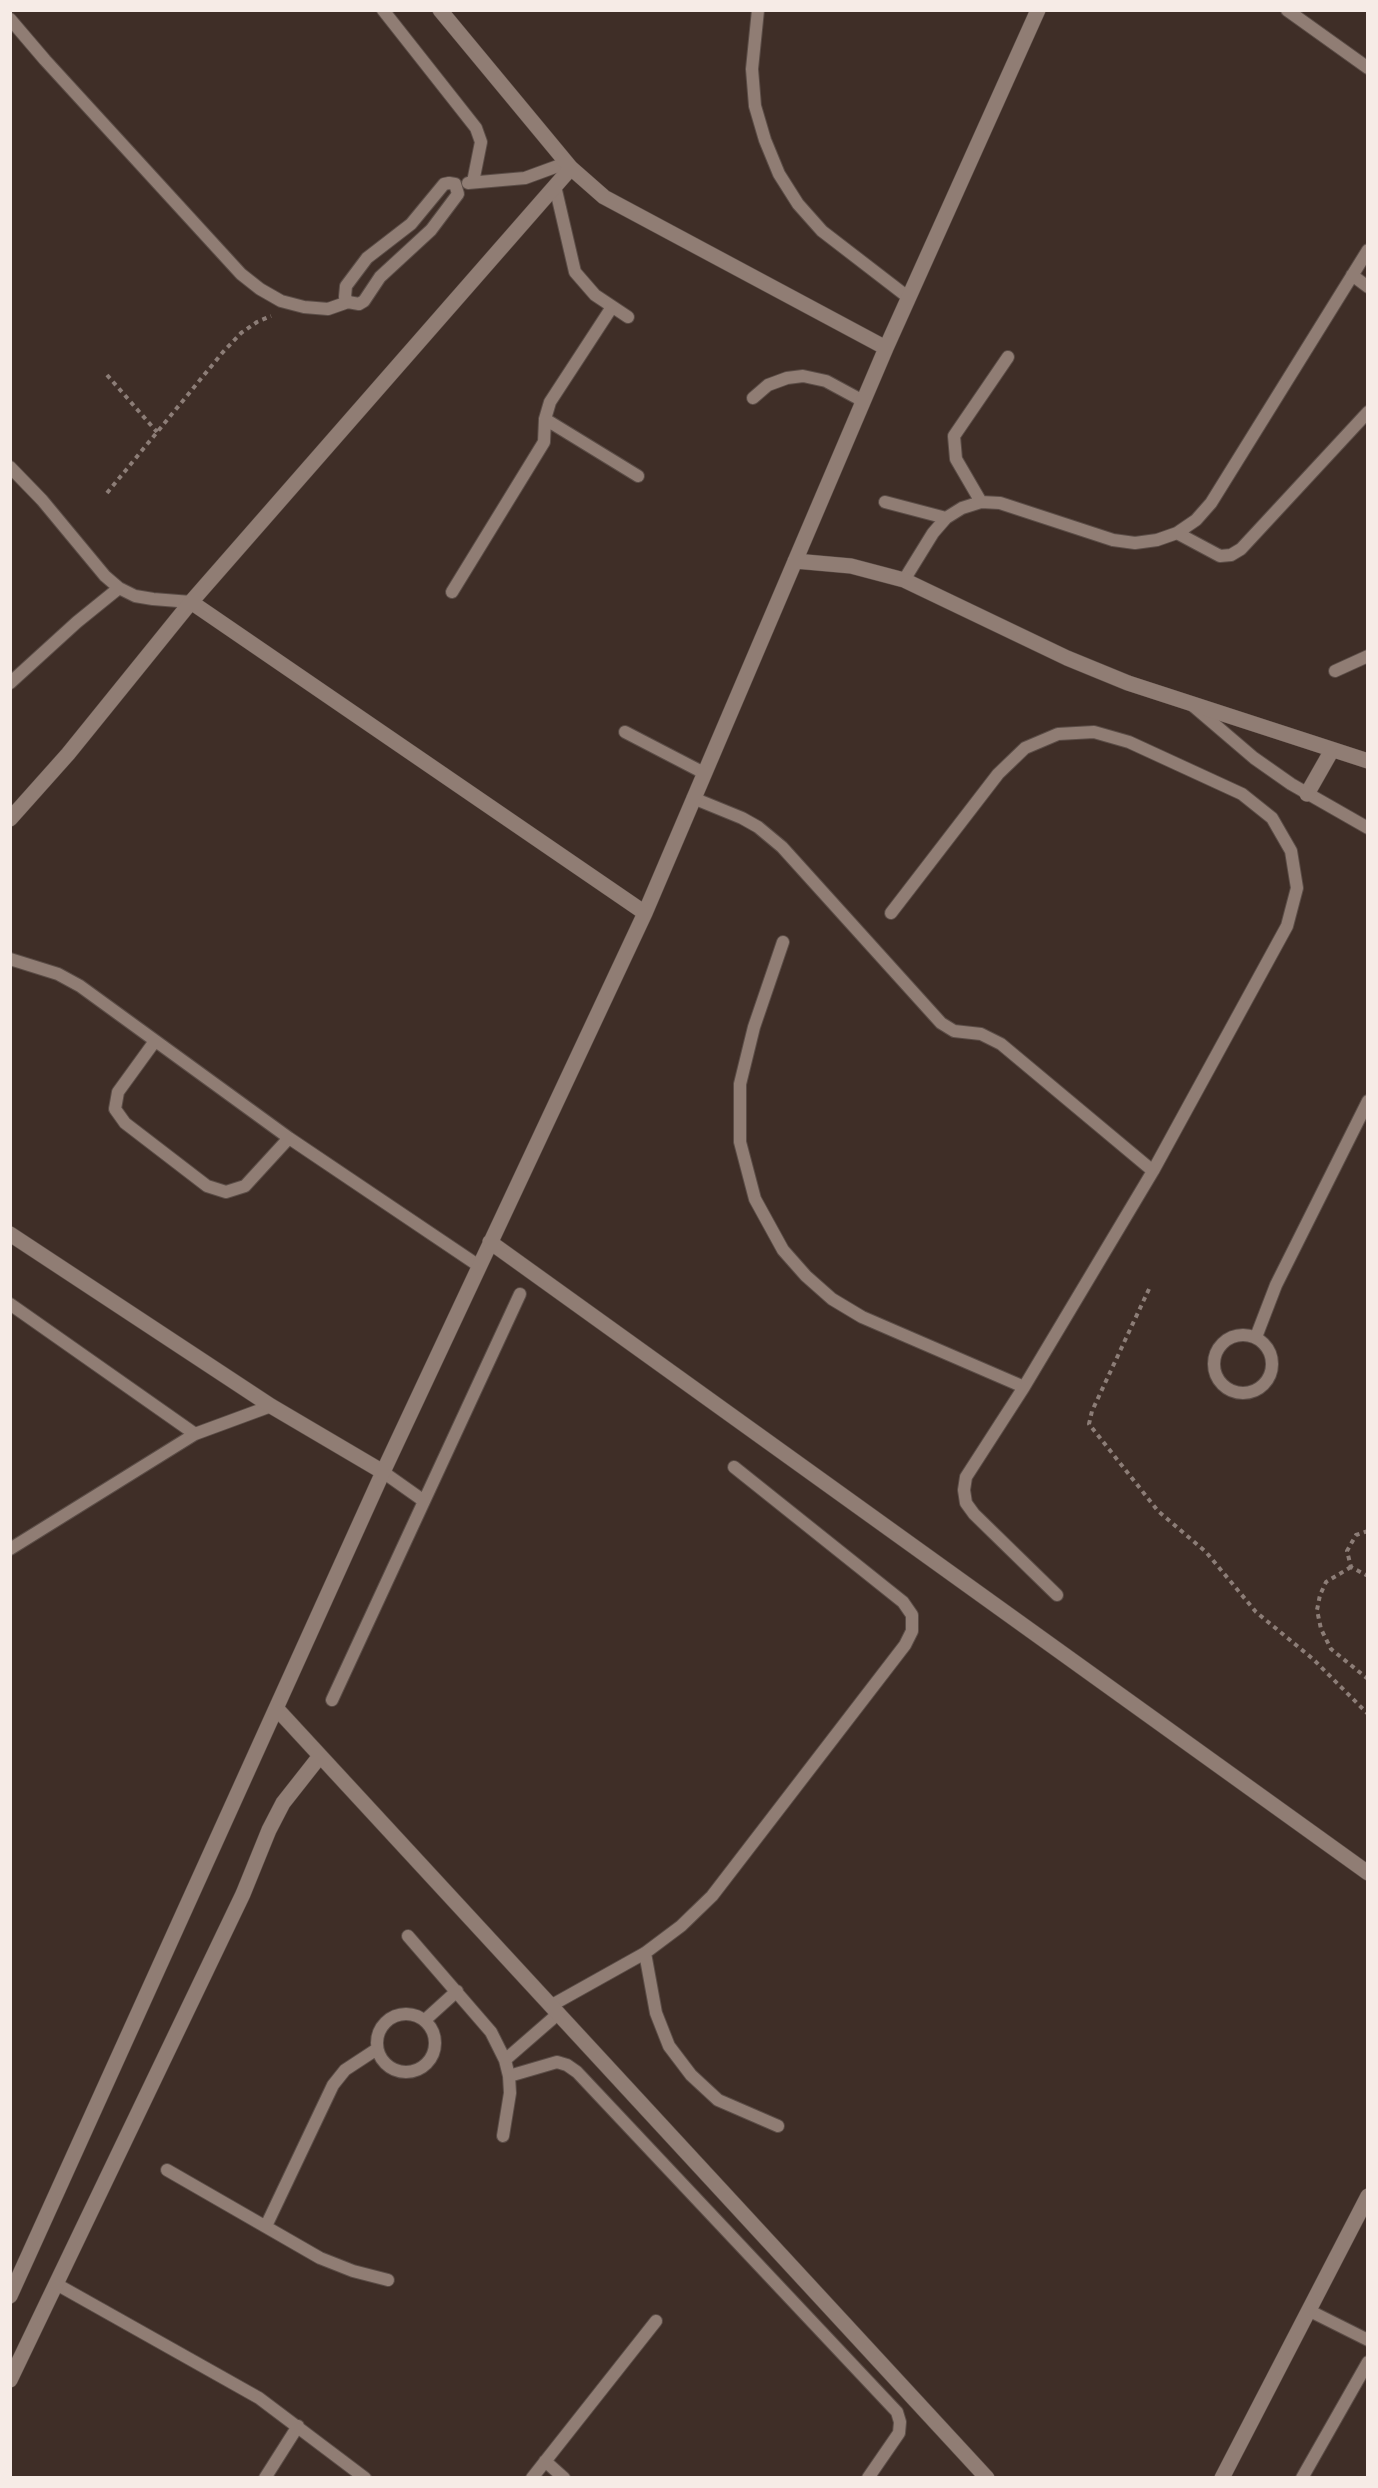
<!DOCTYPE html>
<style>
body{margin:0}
#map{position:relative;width:1378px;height:2488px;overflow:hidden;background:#3f2e27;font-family:"Public Sans",sans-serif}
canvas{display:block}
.frame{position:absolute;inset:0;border:12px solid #f6ebe6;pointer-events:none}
</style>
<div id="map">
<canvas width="1378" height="2488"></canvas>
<div class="frame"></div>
</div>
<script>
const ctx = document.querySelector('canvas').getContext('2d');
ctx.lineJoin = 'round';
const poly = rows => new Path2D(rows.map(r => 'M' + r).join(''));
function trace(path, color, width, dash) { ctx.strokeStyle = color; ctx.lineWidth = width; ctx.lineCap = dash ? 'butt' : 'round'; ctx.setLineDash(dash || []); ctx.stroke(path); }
const lane = poly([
 [383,10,476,128,481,142,473,182],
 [758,10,752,69,755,106,765,140,779,174,798,204,822,231,909,298],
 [1287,10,1368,68],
 [10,19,45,60,241,274,260,289,281,301,304,307,328,309,348,302],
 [449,183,455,184,458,194,431,230,380,277,364,301,359,304,348,302,345,297,346,286,367,258,411,224,444,184,449,183],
 [468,183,525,178,566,163],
 [555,186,575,272,595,295,628,317],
 [1352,275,1368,287],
 [753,398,768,385,787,378,803,376,826,381,863,401],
 [545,419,638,476],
 [10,467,42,500,105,576,119,588,135,596,153,599,191,602],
 [885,502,946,518],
 [981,502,956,459,954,436,1008,357],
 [1177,533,1220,556,1231,555,1241,549,1368,412],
 [904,580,933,533,946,518,962,508,981,502,1000,503,1113,540,1135,543,1157,540,1177,533,1196,520,1211,503,1368,250],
 [452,592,544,442,545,419,550,402,612,307],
 [1335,671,1368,656],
 [10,683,77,622,119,588],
 [1192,705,1254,758,1291,784,1368,828],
 [625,732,704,773],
 [693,798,742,818,758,827,782,847,941,1023,954,1031,981,1034,1001,1044,1153,1171],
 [891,913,998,774,1025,748,1058,734,1094,732,1129,742,1242,794,1272,818,1291,851,1297,888,1287,926,1153,1171,1024,1387,966,1477,964,1490,966,1503,974,1514,1057,1595],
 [783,942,754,1027,740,1084,740,1142,755,1199,783,1250,806,1276,832,1299,862,1317,1024,1387],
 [10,959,58,974,80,986,289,1138,479,1266],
 [155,1041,118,1092,115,1109,125,1123,207,1186,226,1192,245,1186,289,1138],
 [10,1304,195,1434],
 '1214 1364a29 29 0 1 1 58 0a29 29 0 1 1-58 0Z',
 [1256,1337,1276,1285,1368,1101],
 [383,1472,424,1501],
 [10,1549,195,1434,271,1406],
 [332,1700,520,1294],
 [408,1936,491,2032,505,2060,509,2076,510,2093,503,2136],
 [645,1953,656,2013,669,2046,691,2075,718,2100,778,2126],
 [552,2005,645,1953,681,1926,712,1896,905,1645,912,1631,912,1615,903,1602,734,1467],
 '377 2043a29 29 0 1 1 58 0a29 29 0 1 1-58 0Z',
 [425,2020,457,1991],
 [505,2060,559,2013],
 [509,2076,557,2062,567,2065,577,2072,897,2412,900,2422,899,2433,868,2478],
 [167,2170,320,2258,353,2271,388,2280],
 [266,2226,333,2085,345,2070,377,2049],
 [58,2285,259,2398,365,2478],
 [1310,2311,1368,2340],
 [545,2461,564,2478],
 [265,2478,298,2426],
 [532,2478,656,2321],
 [1302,2478,1368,2362]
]);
const street = poly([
 [440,10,571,168,604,197,886,348],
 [795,561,851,566,904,580,1067,658,1128,683,1368,761],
 [191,602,645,913],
 [1307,794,1332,750],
 [10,819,68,754,191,602,571,168],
 [10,1234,271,1406,383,1472],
 [490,1242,1368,1873],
 [277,1709,987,2478],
 [10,2296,383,1472,645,913,886,348,1038,10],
 [10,2380,243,1894,269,1830,283,1803,320,1756],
 [1222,2478,1368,2196]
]);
trace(lane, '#5b4d47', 14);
trace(street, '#5b4d47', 16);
trace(poly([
 [107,375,157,432],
 [107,493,223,352,241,333,257,322,271,316],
 [1149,1289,1092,1411,1089,1424,1158,1511,1206,1552,1256,1612,1313,1659,1368,1714],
 [1368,1531,1356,1535,1347,1551,1351,1567,1368,1576],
 [1351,1567,1326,1582,1320,1595,1317,1610,1321,1629,1331,1649,1368,1679]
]), '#8c7d77', 4, [4.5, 4.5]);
trace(lane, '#907d74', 12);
trace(street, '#907d74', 15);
</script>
